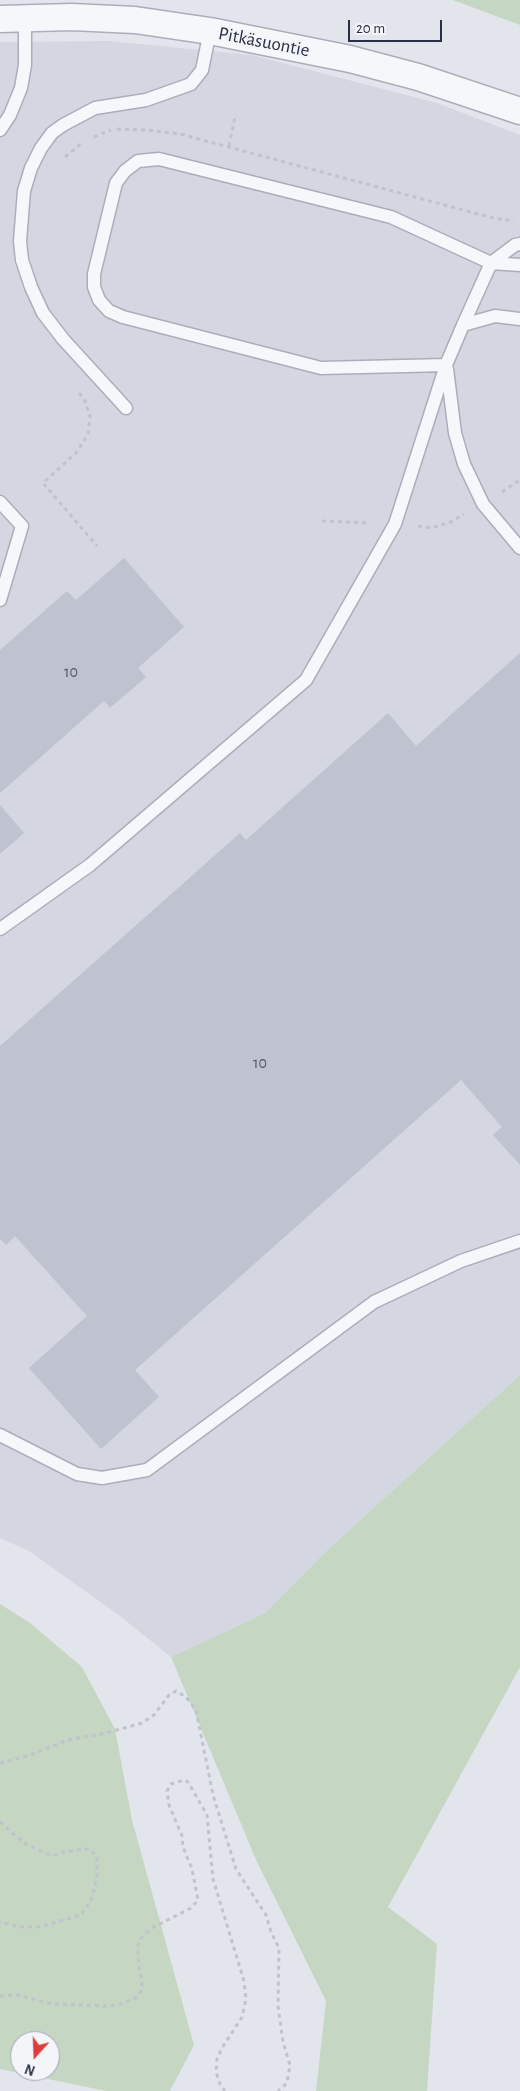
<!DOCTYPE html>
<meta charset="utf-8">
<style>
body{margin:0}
#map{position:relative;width:520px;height:2091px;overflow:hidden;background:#e3e5ec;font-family:"Alegreya Sans",sans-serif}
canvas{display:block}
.north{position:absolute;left:10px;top:2031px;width:50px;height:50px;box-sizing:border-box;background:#f3f5f9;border:1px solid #a2a6b2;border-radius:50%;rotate:200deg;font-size:14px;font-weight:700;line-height:20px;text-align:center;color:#282f47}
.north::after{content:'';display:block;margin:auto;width:18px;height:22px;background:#dc3e3d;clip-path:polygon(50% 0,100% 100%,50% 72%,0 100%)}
.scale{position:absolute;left:348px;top:20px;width:94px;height:22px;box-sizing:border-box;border:2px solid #282f47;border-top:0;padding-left:6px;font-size:15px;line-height:18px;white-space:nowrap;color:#282f47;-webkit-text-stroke:4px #f3f5f9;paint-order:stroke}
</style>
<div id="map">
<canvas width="520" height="2091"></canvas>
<div class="north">N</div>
<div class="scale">20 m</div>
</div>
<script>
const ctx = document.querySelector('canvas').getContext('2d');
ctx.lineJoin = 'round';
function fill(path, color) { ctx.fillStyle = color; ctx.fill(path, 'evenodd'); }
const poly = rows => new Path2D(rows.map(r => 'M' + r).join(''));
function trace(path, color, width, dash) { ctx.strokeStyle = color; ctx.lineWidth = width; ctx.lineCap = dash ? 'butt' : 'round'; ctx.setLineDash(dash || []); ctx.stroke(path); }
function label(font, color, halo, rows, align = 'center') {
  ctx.font = font + ' "Alegreya Sans",sans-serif'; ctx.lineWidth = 4; ctx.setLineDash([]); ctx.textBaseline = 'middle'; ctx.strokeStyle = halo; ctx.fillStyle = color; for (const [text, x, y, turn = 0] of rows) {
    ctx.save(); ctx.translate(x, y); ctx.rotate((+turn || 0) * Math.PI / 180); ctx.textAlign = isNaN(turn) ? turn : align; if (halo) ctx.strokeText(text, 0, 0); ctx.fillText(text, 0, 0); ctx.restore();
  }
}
fill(poly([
 [109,41,252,55,437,103,520,135,520,1375,325,1552,265,1613,171,1657,120,1616,29,1551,0,1538,0,42]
]), '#d4d7e2');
fill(poly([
 [453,0,520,0,520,25],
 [520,1375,520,1667,388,1907,437,1944,427,2091,316,2091,326,2001,257,1862,171,1657,265,1613,325,1552],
 [0,1604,30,1623,82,1667,115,1729,132,1820,194,2045,170,2091,106,2091,0,2069],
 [20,2041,50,2041,50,2071,20,2071]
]), '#c5d7c3');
fill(poly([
 [124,558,184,627,138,668,146,677,110,708,104,701,0,793,0,650,67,591,76,600],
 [520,653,520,1165,493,1135,502,1127,461,1080,135,1370,159,1397,101,1449,29,1368,87,1316,15,1236,6,1245,0,1239,0,1046,240,833,246,840,388,713,416,746],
 [0,805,24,833,0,854]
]), '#bfc3d0');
const service = poly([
 [0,130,10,115,21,88,25,65,25,19],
 [463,325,491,263,515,245,520,244],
 [446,365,321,368,123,317,109,311,99,300,94,287,94,274,116,183,125,171,138,161,159,159,391,217,491,263,520,265],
 [447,369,455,433,464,464,483,504,520,548],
 [126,408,63,339,43,313,31,287,22,260,20,241,24,191,31,168,41,148,52,133,63,125,95,108,146,100,191,84,202,70,210,31],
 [0,502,22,526,0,600],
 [0,929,90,865,306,680,395,524,446,365,463,325,495,316,520,319],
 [0,1435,77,1474,102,1478,147,1470,374,1302,461,1261,520,1241]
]);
const minor = poly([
 [0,19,72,17,135,20,210,31,350,59,418,77,520,111]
]);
trace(service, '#abaeba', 15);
trace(minor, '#abaeba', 29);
trace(poly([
 [117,129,147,130,180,134,493,218,514,221],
 [94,137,111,130],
 [229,146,235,117],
 [65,157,83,142],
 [79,393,85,401,90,416,88,434,76,453,43,483,97,546],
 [502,492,520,480],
 [322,521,370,523],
 [418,526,431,528,451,522,464,514],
 [0,1763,27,1756,68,1740,106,1733,142,1723,154,1715,169,1695,176,1691,186,1697,196,1710,213,1795,236,1869,266,1915,271,1932,279,1948,278,2006,283,2042,290,2065,287,2083,278,2091],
 [0,1822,24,1843,47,1854,57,1855,63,1852,85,1849,91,1850,97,1857,97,1876,92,1898,81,1915,39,1927,20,1927,0,1922],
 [0,1996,17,1995,52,2004,106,2006,118,2005,136,1998,141,1991,142,1983,138,1958,138,1945,141,1938,152,1928,191,1908,198,1900,192,1869,183,1847,182,1836,169,1805,167,1791,171,1784,184,1780,188,1782,207,1815,213,1879,244,1981,246,1999,242,2017,222,2048,217,2059,216,2072,220,2084,225,2091]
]), '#c0c3cb', 3, [4, 4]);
trace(service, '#f6f7fa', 12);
trace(minor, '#f6f7fa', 26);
label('16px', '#4e5469', null, [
 ["10",71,672],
 ["10",260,1063]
]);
label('19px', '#282f47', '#f3f5f9', [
 ["Pitkäsuontie",264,42,11]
]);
</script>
